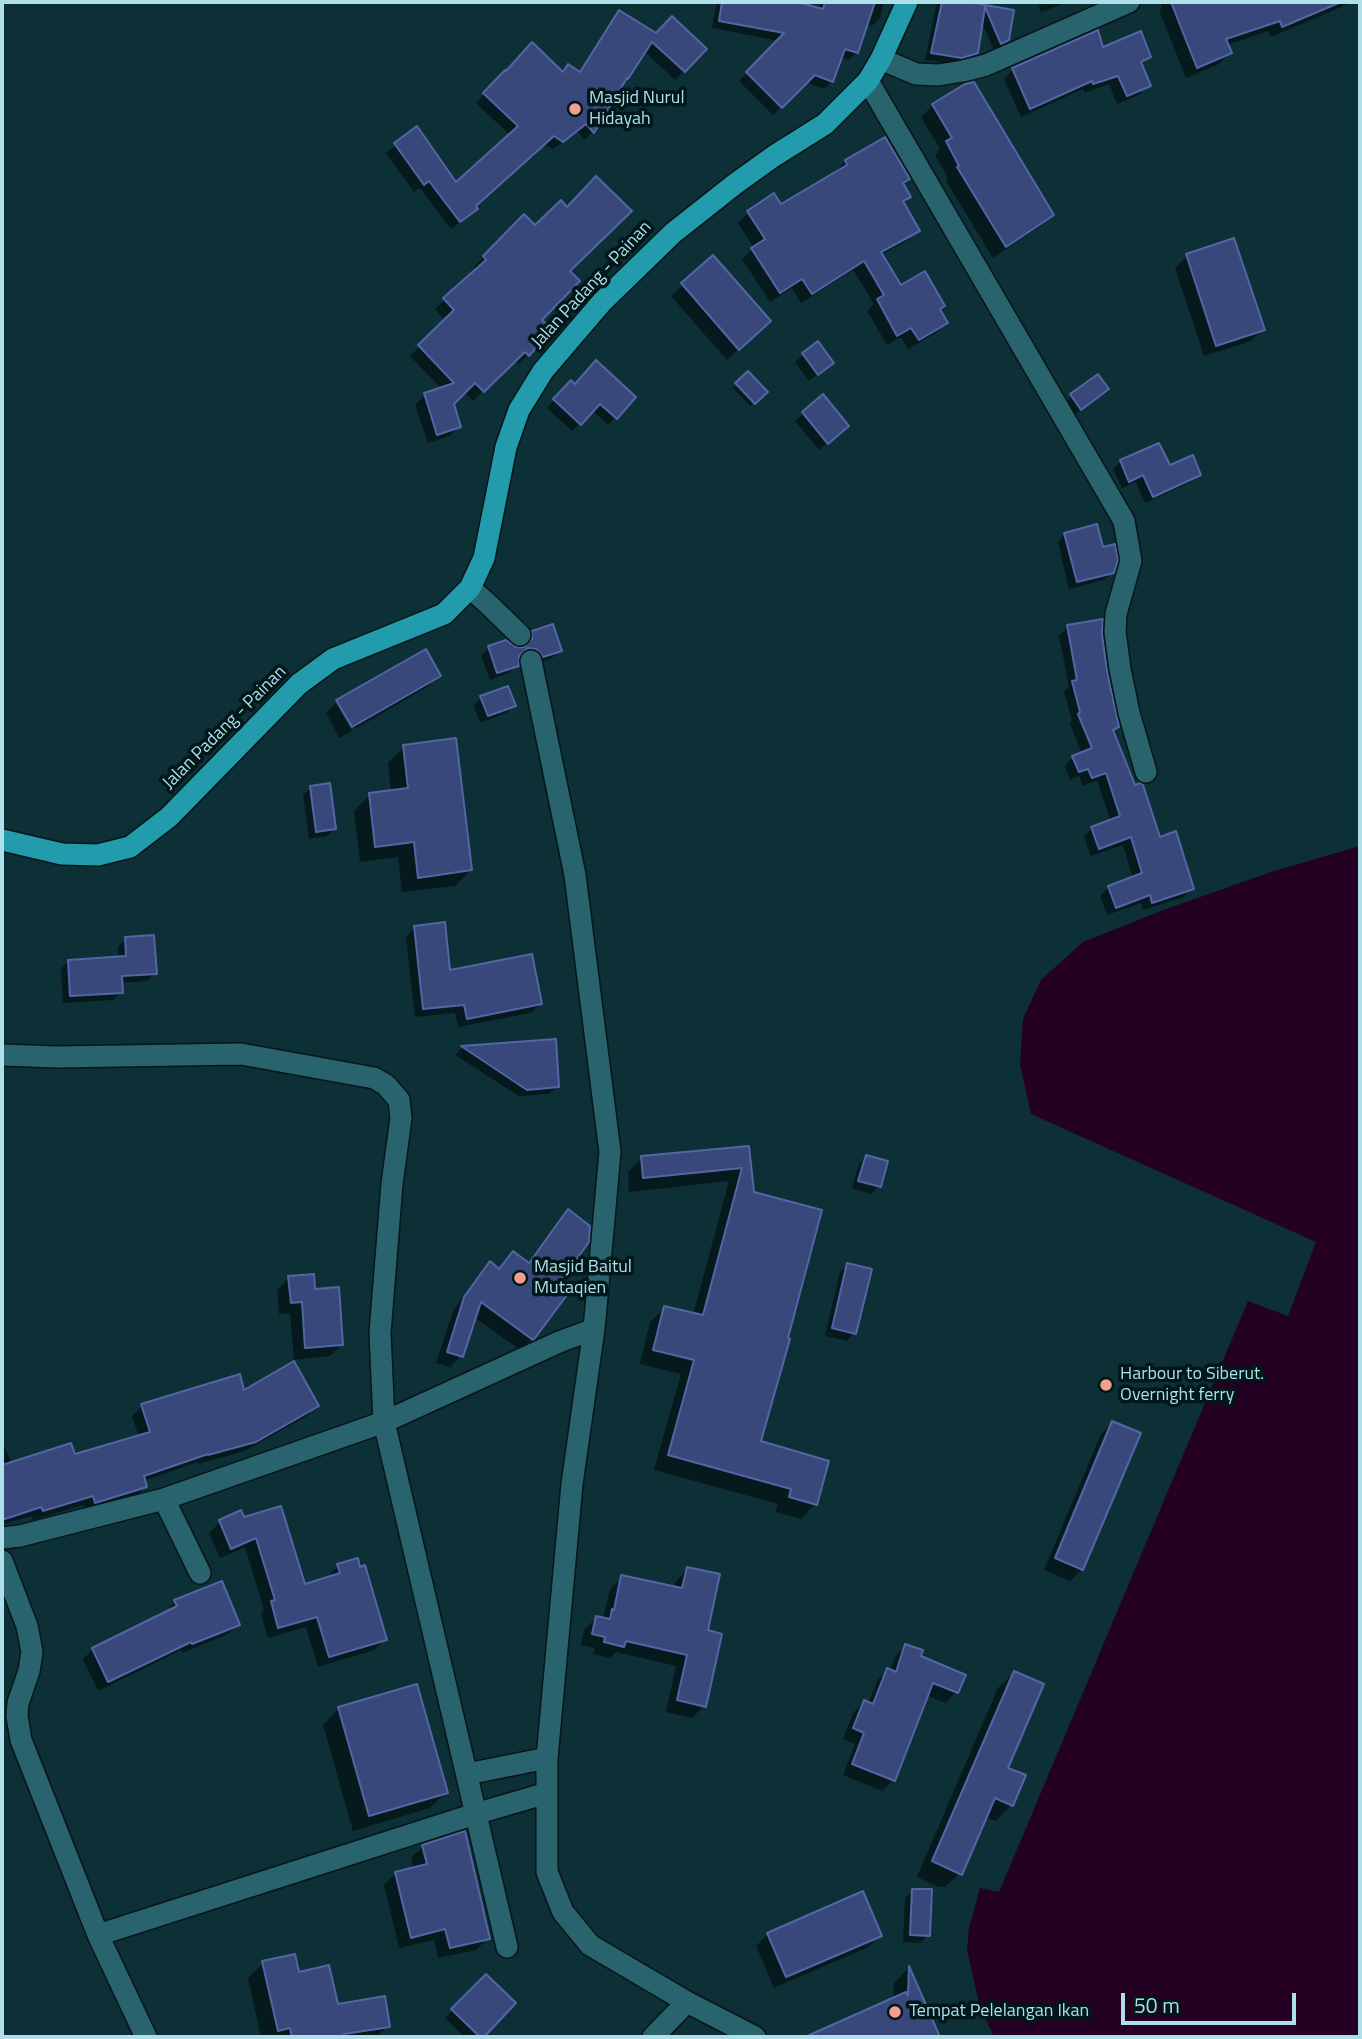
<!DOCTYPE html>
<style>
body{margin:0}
#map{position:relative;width:1362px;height:2039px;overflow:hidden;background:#0c3036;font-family:"Titillium Web",sans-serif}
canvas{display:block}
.frame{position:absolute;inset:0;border:4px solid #afdfe8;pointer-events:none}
.scale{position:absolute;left:1121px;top:1993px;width:175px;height:32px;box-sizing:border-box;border:4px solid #afdfe8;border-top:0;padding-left:9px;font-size:21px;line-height:24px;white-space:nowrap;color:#afdfe8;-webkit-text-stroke:5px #01171a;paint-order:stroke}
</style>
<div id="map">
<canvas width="1362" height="2039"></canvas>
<div class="frame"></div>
<div class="scale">50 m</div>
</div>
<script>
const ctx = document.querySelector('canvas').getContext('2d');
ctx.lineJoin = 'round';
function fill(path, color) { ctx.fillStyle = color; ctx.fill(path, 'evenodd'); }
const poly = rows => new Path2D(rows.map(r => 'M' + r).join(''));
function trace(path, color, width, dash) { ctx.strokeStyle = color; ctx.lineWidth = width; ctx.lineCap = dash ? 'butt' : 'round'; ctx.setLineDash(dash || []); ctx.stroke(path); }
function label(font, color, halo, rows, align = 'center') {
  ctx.font = font + ' "Titillium Web",sans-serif'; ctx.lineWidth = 7; ctx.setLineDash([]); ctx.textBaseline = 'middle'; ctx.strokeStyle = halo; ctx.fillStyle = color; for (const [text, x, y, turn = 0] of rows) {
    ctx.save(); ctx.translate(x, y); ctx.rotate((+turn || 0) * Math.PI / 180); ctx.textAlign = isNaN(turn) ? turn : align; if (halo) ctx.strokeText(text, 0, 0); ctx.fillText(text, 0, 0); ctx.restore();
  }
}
fill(poly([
 [1360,846,1360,2037,994,2037,979,2004,967,1949,969,1928,980,1888,999,1892,1248,1301,1288,1316,1316,1242,1031,1114,1020,1064,1023,1019,1041,980,1083,942,1166,909,1274,871]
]), '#240023');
fill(poly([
 [717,2,790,2,819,9,821,2,884,2,880,18,872,26,866,24,857,52,849,60,840,57,832,81,824,89,805,82,773,115,739,81,779,41,712,28],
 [937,2,972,2,971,4,1012,11,1007,40,1000,47,994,50,981,21,977,53,969,60,954,64,925,60],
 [1038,2,1069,2,1041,12],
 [1160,2,1353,2,1271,37,1268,31,1227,45,1230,53,1219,64,1186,78,1159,10,1162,7],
 [620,12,656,35,704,49,675,80,644,51,622,83,593,132,584,140,577,131,553,149,544,144,474,206,475,209,467,217,451,229,420,188,414,192,386,153,417,129,456,185,511,136,476,103,496,81,562,73,568,67,578,73,611,21],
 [1102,49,1149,57,1140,66,1149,85,1139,95,1117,104,1109,84,1084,93,1083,89,1021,117,1004,79,1013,69],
 [933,105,1052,215,1040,226,993,258,946,181,948,178,935,155,940,149,921,117],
 [846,161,908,179,902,185,909,197,902,203,917,231,907,241,881,255,900,288,939,310,946,323,936,333,908,349,901,337,887,345,867,311,874,304,853,270,801,303,792,288,770,302,742,259,754,248,738,223,748,213,781,207,837,173,836,171],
 [521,219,568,271,539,320,528,355,518,364,514,360,473,401,464,391,452,404,459,426,450,436,428,443,415,405,425,395,442,389,410,356,445,321,435,309,477,270,474,267],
 [1187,256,1263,329,1251,341,1204,356,1175,268],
 [713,258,753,336,727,360,671,296],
 [817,344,831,363,809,381,795,362],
 [588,370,615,418,608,425,592,410,572,431,547,408,563,390,574,386],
 [748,374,765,392,750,406,733,388],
 [1098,376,1107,389,1073,416,1064,403],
 [823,397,839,434,819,450,795,421],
 [1121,461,1169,468,1199,475,1191,482,1145,503,1136,482,1122,488,1113,469],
 [1065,534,1102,549,1113,572,1104,580,1069,589,1058,542],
 [1068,627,1105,671,1117,726,1112,732,1159,839,1192,888,1184,897,1143,910,1141,903,1107,915,1100,896,1109,887,1133,878,1123,845,1091,856,1084,837,1092,828,1111,822,1097,780,1083,786,1079,776,1070,780,1065,766,1073,757,1082,754,1070,724,1072,721,1064,691,1069,687,1059,636],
 [533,632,560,650,552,658,535,664,528,656,518,655,517,665,509,673,490,680,481,655,489,648,526,649,525,640],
 [439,676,427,687,355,729,340,703,336,703],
 [481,698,514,706,506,713,480,723,474,706],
 [336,703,352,731,339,738,326,713],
 [404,747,471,870,455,886,402,892,398,857,360,862,354,811,370,795,391,792,388,763],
 [311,787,334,829,327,836,309,839,303,795],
 [415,927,449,972,540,1004,531,1013,458,1027,455,1013,415,1017,406,937],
 [126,939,155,973,147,981,120,983,121,992,113,1000,63,1003,61,969,68,961,119,958,118,947],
 [554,1041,557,1087,549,1094,519,1096,455,1055,462,1048],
 [747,1148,759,1443,815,1504,801,1519,775,1512,778,1504,654,1470,681,1374,640,1364,650,1322,665,1308,693,1315,729,1181,629,1192,628,1172,642,1158],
 [867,1157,879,1186,871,1194,852,1188,859,1164],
 [568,1212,554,1288,534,1337,520,1350,474,1317,461,1356,450,1367,436,1363,453,1311,479,1275,490,1264,498,1270,513,1253,527,1263,557,1223],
 [848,1265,854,1333,847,1341,825,1336,840,1272],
 [289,1278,314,1291,342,1344,330,1356,294,1360,290,1313,279,1314,277,1290],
 [243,1392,317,1406,307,1416,245,1451,198,1464,198,1462,143,1481,145,1487,135,1497,85,1512,83,1505,33,1520,32,1516,4,1524,2,1519,2,1442,12,1463,73,1457,139,1437,132,1416,142,1406],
 [1113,1423,1082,1569,1070,1581,1044,1570,1101,1434],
 [240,1513,243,1519,304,1586,328,1579,327,1577,338,1566,385,1639,374,1650,318,1667,306,1627,268,1638,261,1614,264,1610,245,1547,220,1558,209,1533,220,1522],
 [688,1569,706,1632,704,1706,692,1718,666,1712,676,1666,616,1652,610,1658,593,1654,595,1648,581,1645,584,1630,596,1618,603,1620,610,1589,622,1577,674,1588,676,1581],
 [175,1602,238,1624,228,1634,182,1653,181,1650,98,1691,83,1659,93,1649,166,1614,165,1612],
 [905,1646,919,1657,963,1676,956,1692,946,1703,926,1695,893,1780,882,1791,843,1775,855,1744,843,1739,853,1713,864,1702,868,1704,877,1681,887,1670,890,1671,895,1657],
 [1014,1673,1006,1769,1024,1776,1011,1805,996,1821,985,1817,962,1871,945,1887,939,1887,917,1877,998,1688],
 [415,1686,446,1792,430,1808,353,1831,323,1725,338,1709],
 [423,1846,488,1938,476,1950,438,1958,434,1940,399,1948,384,1885,396,1873,414,1869,411,1858],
 [913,1891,928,1935,920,1943,903,1942,905,1898],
 [768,1934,880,1935,868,1947,774,1988,756,1946],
 [263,1963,336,2006,388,2026,377,2037,261,2037,248,1978],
 [908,1969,938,2037,809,2037,893,2000,894,1983],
 [486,1976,514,2003,481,2037,465,2037,445,2018]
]), '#0007');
const building = poly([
 [722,2,797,2,823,9,825,2,875,2,858,53,845,49,833,82,815,75,782,108,746,72,784,33,719,21,722,2],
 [942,2,968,2,1014,10,1009,40,1001,44,985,7,978,53,962,58,931,53,942,2],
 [1171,2,1341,2,1282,27,1280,21,1226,39,1232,53,1197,68,1171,2],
 [619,10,656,33,672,16,707,49,685,72,652,42,628,79,627,78,594,133,586,124,563,142,554,136,476,206,478,209,460,222,429,181,424,185,394,143,417,126,456,182,518,126,483,93,505,70,506,71,532,42,563,72,568,64,580,72,619,10],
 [1098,30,1103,47,1141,31,1151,57,1141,62,1151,86,1127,96,1118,76,1093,84,1092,81,1030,109,1012,68,1098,30],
 [974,82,1054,215,1006,247,957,167,959,166,946,141,952,138,932,104,965,84,974,82],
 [885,137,910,179,903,183,911,197,903,201,920,231,881,252,901,285,925,271,945,306,940,309,948,323,919,340,911,328,897,336,877,299,884,295,864,261,812,294,802,279,780,293,751,248,765,239,747,211,774,193,781,204,847,165,845,160,885,137],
 [596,176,632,211,570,271,580,281,542,320,552,329,529,356,525,352,484,392,475,383,454,404,461,427,437,435,424,393,454,383,418,345,454,310,443,298,486,260,483,256,524,214,535,225,561,200,567,207,596,176],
 [1234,238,1265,330,1216,346,1186,254,1234,238],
 [713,255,771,321,739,350,681,283,713,255],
 [818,341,834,363,818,375,802,353,818,341],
 [596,360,636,397,617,419,600,404,581,425,553,399,571,380,575,384,596,360],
 [748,371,768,392,755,404,735,383,748,371],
 [1098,374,1109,389,1081,410,1070,394,1098,374],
 [823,394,849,426,828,444,802,412,823,394],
 [1159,443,1170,465,1193,455,1201,475,1153,497,1143,475,1129,482,1120,460,1159,443],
 [1097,524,1103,547,1115,544,1118,560,1114,573,1077,582,1064,533,1097,524],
 [1103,619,1102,634,1107,671,1119,727,1113,730,1135,785,1140,783,1143,785,1160,837,1176,831,1194,889,1152,903,1150,895,1116,908,1108,886,1142,873,1131,837,1099,849,1091,827,1120,816,1106,773,1092,778,1088,769,1079,772,1072,756,1092,748,1078,714,1080,712,1072,681,1077,680,1067,625,1103,619],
 [553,624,562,651,543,657,536,649,528,648,519,656,519,666,497,673,488,646,506,640,516,647,524,647,532,639,532,631,553,624],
 [426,649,441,676,352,727,336,700,426,649],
 [508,686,516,706,488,716,480,696,508,686],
 [456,738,472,870,418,878,414,842,375,847,369,793,408,788,403,745,456,738],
 [330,783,336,829,316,832,310,786,330,783],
 [445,922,450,970,532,954,542,1004,467,1019,464,1005,423,1009,414,926,445,922],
 [154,935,157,974,122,976,123,993,70,996,68,960,126,956,125,937,154,935],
 [556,1039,559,1087,527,1090,461,1046,556,1039],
 [749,1146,754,1192,822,1210,788,1338,790,1339,761,1441,829,1461,817,1505,789,1497,791,1489,668,1455,694,1360,653,1350,664,1306,703,1315,742,1168,643,1178,641,1156,749,1146],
 [866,1155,888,1161,881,1187,858,1181,866,1155],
 [568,1209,590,1226,589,1242,556,1287,567,1295,535,1338,533,1340,481,1302,463,1357,447,1352,464,1297,490,1261,499,1269,513,1251,529,1263,568,1209],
 [847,1263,872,1269,856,1334,832,1328,847,1263],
 [314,1274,315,1289,339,1287,343,1345,305,1348,302,1302,291,1303,288,1276,314,1274],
 [294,1361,319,1406,256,1442,208,1455,208,1454,144,1476,147,1487,95,1503,93,1496,43,1511,41,1507,2,1520,2,1465,71,1443,75,1454,150,1432,141,1404,240,1374,244,1390,294,1361],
 [1112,1421,1141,1433,1083,1570,1055,1558,1112,1421],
 [281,1506,305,1584,340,1573,337,1564,358,1558,360,1567,365,1565,387,1640,329,1657,317,1617,278,1628,271,1601,275,1600,256,1538,231,1549,219,1520,241,1510,244,1517,281,1506],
 [687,1567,720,1574,708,1630,722,1634,706,1707,677,1700,687,1655,626,1641,624,1647,604,1642,605,1637,592,1634,596,1616,610,1619,612,1609,614,1610,621,1575,682,1588,687,1567],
 [222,1581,240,1625,192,1644,191,1642,108,1682,92,1648,177,1606,174,1600,222,1581],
 [905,1644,923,1650,921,1656,966,1675,958,1693,933,1683,895,1781,852,1764,864,1733,853,1728,864,1700,873,1704,887,1668,896,1672,905,1644],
 [1014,1671,1044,1684,1008,1768,1026,1775,1013,1806,995,1798,962,1875,932,1861,1014,1671],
 [417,1684,448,1793,369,1816,338,1707,417,1684],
 [465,1831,490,1939,450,1948,445,1929,411,1938,395,1872,427,1864,422,1845,465,1831],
 [912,1889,932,1889,930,1936,910,1935,912,1889],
 [863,1891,882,1936,786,1977,767,1933,863,1891],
 [295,1954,299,1972,329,1965,338,2004,385,1996,390,2027,344,2034,345,2037,292,2037,290,2028,278,2031,262,1961,295,1954],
 [909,1966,940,2037,805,2037,906,1992,908,1996,909,1966],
 [486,1974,516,2003,484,2037,480,2037,451,2009,486,1974]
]);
fill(building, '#38487b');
trace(building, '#5266a5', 2);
const minor = poly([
 [881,59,916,74,938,75,963,71,986,65,1129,2],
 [868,81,1124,521,1131,561,1116,614,1115,632,1120,669,1129,713,1146,772],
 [470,588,487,603,520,635],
 [531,661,575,875,610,1152,594,1329,572,1484,547,1758,547,1872,563,1912,590,1945,687,2002,755,2037],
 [2,1055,57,1057,241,1054,374,1078,386,1085,399,1100,401,1118,392,1184,380,1333,384,1422,507,1947],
 [164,1499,200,1573],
 [2,1538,20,1536,164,1499,384,1422,559,1342,594,1329],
 [2,1561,27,1626,32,1652,29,1671,18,1703,17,1716,21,1740,98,1935,146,2037],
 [467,1774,547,1758],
 [98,1935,475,1814,547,1793],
 [653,2037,687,2002]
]);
const highway = poly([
 [2,840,62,854,98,855,130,847,169,817,299,684,333,659,444,614,470,588,484,558,506,447,519,410,543,371,602,302,673,233,735,184,774,156,825,124,868,81,881,59,907,2]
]);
trace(minor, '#071618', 24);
trace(highway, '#071618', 24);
trace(minor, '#29636d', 21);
trace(highway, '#229bac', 21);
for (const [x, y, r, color] of [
 [575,109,7,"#f59d8f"],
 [520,1278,7,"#f59d8f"],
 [1106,1385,7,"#f59d8f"],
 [895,2012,7,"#f59d8f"]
]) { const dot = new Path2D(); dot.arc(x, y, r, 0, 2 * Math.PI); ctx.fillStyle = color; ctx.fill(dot); trace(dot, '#01171a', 2.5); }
label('18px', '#afdfe8', '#01171a', [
 ["Masjid Nurul",589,99],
 ["Hidayah",589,120],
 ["Masjid Baitul",534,1268],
 ["Mutaqien",534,1289],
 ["Harbour to Siberut.",1120,1375],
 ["Overnight ferry",1120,1396],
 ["Tempat Pelelangan Ikan",909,2012]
], 'left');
label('18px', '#afdfe8', '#01171a', [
 ["Jalan Padang - Painan",592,285,-47],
 ["Jalan Padang - Painan",225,728,-45]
]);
</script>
